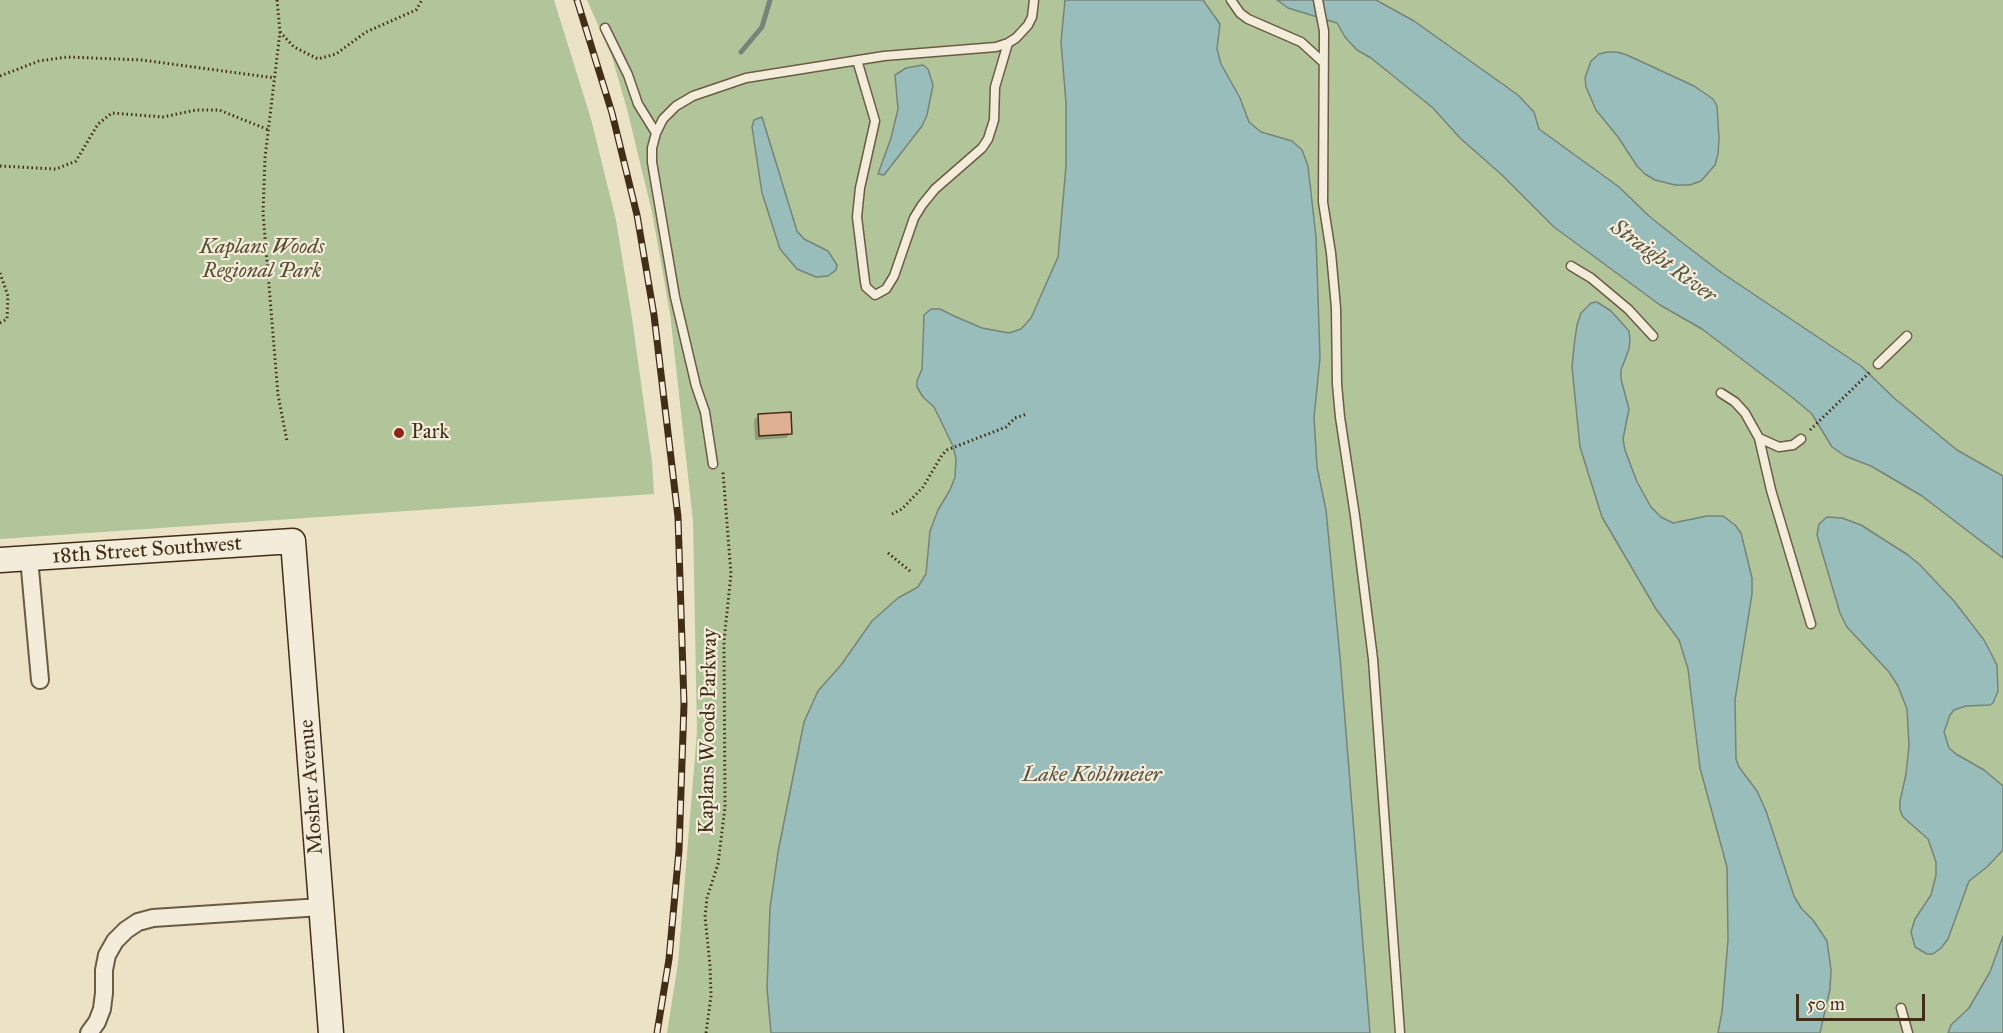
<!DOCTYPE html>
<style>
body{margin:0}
#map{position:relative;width:2003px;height:1033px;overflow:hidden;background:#ece2c6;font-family:"IM FELL Great Primer",serif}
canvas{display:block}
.scale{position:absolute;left:1796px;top:994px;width:129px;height:27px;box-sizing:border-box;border:3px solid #422e17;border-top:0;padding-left:8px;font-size:18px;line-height:21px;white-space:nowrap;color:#422e17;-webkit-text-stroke:4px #f3ecda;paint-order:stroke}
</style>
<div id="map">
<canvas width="2003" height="1033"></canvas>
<div class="scale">50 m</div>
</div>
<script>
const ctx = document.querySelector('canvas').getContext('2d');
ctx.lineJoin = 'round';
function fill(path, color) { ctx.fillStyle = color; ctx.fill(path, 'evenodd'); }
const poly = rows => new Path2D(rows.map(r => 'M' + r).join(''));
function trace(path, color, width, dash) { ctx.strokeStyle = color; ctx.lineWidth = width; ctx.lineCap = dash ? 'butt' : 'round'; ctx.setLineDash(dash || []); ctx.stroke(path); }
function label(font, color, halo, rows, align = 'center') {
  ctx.font = font + ' "IM FELL Great Primer",serif'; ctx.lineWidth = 4.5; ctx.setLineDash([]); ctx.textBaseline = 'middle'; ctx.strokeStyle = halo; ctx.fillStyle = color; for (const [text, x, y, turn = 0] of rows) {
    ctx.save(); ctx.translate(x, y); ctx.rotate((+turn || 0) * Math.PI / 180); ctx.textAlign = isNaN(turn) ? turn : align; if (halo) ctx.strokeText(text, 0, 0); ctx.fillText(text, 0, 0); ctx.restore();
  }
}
fill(poly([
 [0,0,554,0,591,119,616,220,632,318,652,462,654,494,0,539],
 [587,0,1065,0,1061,42,1066,102,1066,166,1058,257,1031,318,1022,329,1009,333,982,328,954,316,940,309,923,324,922,369,917,381,923,397,934,407,953,446,956,459,955,477,950,491,938,510,926,574,918,587,898,598,818,691,767,988,771,1033,667,1033,678,963,697,732,693,521,670,313,652,212,627,109,612,57],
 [1203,0,2003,0,2003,1033,1370,1033,1340,657,1326,510,1317,467,1314,417,1320,358,1316,237,1308,166,1292,141,1261,132,1249,122,1240,98,1221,64,1217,49,1220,24]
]), '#b2c499');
const water = poly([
 [1065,0,1203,0,1220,24,1217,49,1221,64,1240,98,1249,122,1261,132,1292,141,1302,150,1308,166,1316,237,1320,358,1314,417,1317,467,1326,510,1340,657,1370,1033,771,1033,767,988,770,908,778,852,804,722,818,691,841,665,872,621,898,598,918,587,926,574,930,531,938,510,950,490,955,477,956,459,953,446,934,407,923,397,917,387,917,381,922,369,924,315,931,309,940,309,954,316,982,328,1009,333,1021,329,1031,318,1058,257,1066,166,1066,103,1061,42,1065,0],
 [1277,0,1376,0,1414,21,1518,95,1534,112,1539,129,1619,187,1649,216,1684,244,1722,273,1861,366,1894,398,1957,450,2003,476,2003,558,1922,496,1871,466,1845,456,1832,447,1812,414,1793,398,1702,329,1660,305,1554,227,1502,175,1460,138,1433,108,1371,58,1357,50,1345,37,1337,23,1288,8,1277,0],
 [1607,52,1617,52,1627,55,1694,86,1713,99,1717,106,1719,139,1718,154,1715,165,1701,181,1690,185,1675,185,1655,180,1645,174,1637,166,1618,137,1596,110,1586,87,1585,78,1591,61,1599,54,1607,52],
 [923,65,928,69,933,85,927,115,922,126,884,175,878,174,891,138,898,109,895,75,906,68,923,65],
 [762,117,797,231,804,239,828,251,837,265,836,270,828,276,816,277,797,269,780,249,762,193,752,127,754,120,762,117],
 [1597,302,1611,311,1629,331,1630,340,1629,349,1621,370,1621,379,1629,409,1623,439,1625,450,1637,482,1651,507,1661,517,1673,523,1707,516,1723,516,1735,525,1741,533,1752,578,1752,594,1735,700,1736,759,1739,767,1757,791,1766,811,1794,896,1801,908,1813,920,1827,941,1831,970,1830,989,1820,1033,1718,1033,1722,1012,1728,940,1727,867,1700,768,1688,669,1679,640,1656,609,1602,517,1580,447,1572,367,1574,346,1577,325,1581,313,1591,303,1597,302],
 [1827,517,1842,518,1861,525,1908,555,1920,565,1954,601,1984,640,1997,665,1998,691,1993,703,1990,705,1966,706,1954,710,1950,715,1944,732,1949,748,1956,754,1984,770,2003,786,2003,850,1987,867,1969,881,1948,939,1941,948,1933,954,1927,954,1915,947,1911,932,1915,919,1931,895,1936,875,1936,862,1928,839,1903,817,1900,810,1900,801,1906,774,1909,746,1907,709,1898,686,1889,672,1847,627,1840,613,1817,535,1819,524,1827,517],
 [2003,936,2003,1033,1948,1033,1951,1025,1969,1008,1990,972,2003,936]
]);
fill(water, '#99bdba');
trace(water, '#768479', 1.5);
fill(poly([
 [759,415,791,433,786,438,755,440,754,420]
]), '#0003');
trace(poly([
 [741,52,762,27,770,0]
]), '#768479', 5);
const building = poly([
 [791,412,792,434,759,436,758,414,791,412]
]);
fill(building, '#dfb091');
trace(building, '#422e17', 1.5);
const lane = poly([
 [1231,0,1240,13,1248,19,1301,42,1323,62],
 [1318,0,1324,31,1323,202,1331,253,1336,308,1337,384,1340,417,1355,516,1373,659,1400,1033],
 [605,28,628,75,638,104,656,133],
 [857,60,875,121,860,188,857,217,865,282,866,287,875,295,886,289,894,276,914,218,922,205,935,189,982,148,988,139,994,120,995,87,1008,43],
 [1571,266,1591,278,1628,309,1653,336],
 [1878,364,1907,336],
 [1721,393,1735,402,1745,413,1759,438,1771,490,1811,624],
 [1759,438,1779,447,1793,445,1801,439],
 [713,464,705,412,696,386,675,297,652,162,652,148,656,133,663,119,676,106,693,96,746,78,884,56,996,47,1008,43,1016,38,1028,25,1032,17,1034,0],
 [1901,1008,1908,1033]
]);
const street = poly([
 [29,558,40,680],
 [89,1033,97,1022,102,1009,104,993,104,970,107,955,115,941,126,930,138,922,153,918,321,907]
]);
const secondary = poly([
 [0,560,293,541,331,1033]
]);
trace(lane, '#6c5b43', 11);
trace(street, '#6c5b43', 20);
trace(secondary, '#422e17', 27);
trace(poly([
 [277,0,280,32,265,158,263,213,278,395,287,441],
 [280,32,294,47,318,59,336,54,366,32,416,10,422,0],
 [0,76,39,61,67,57,142,60,275,78],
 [0,166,56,169,76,161,98,124,112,113,163,117,196,110,219,110,269,130],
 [0,273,8,296,7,319,0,323],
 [1810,430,1870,372],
 [892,514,902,509,923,487,942,455,947,450,1006,427,1015,418,1027,414],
 [888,553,910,571],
 [706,1033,711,996,710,965,705,917,707,898,718,864,725,807,724,641,731,574,723,472]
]), '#422e17', 3, [1.5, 3]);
trace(lane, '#f3ecda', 8);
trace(street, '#f3ecda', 16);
trace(secondary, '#f3ecda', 24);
const rail = poly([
 [577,0,612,113,637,215,654,315,678,517,684,704,679,850,669,959,657,1033]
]);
trace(rail, '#422e17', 7);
trace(rail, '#f3ecda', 4.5, [14]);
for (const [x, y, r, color] of [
 [399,433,6,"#8f2418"]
]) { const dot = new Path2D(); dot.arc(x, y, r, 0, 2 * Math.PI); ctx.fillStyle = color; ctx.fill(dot); trace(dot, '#f3ecda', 2); }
label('italic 21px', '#584c31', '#f3ecda', [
 ["Kaplans Woods",262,248],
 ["Regional Park",262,272]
]);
label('21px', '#422e17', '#f3ecda', [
 ["Park",411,433]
], 'left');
label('21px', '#422e17', '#f3ecda', [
 ["18th Street Southwest",147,551,-4],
 ["Kaplans Woods Parkway",709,731,-89],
 ["Mosher Avenue",312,787,-94]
]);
label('italic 22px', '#585240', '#f3ecda', [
 ["Straight River",1663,262,36],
 ["Lake Kohlmeier",1092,776]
]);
</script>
